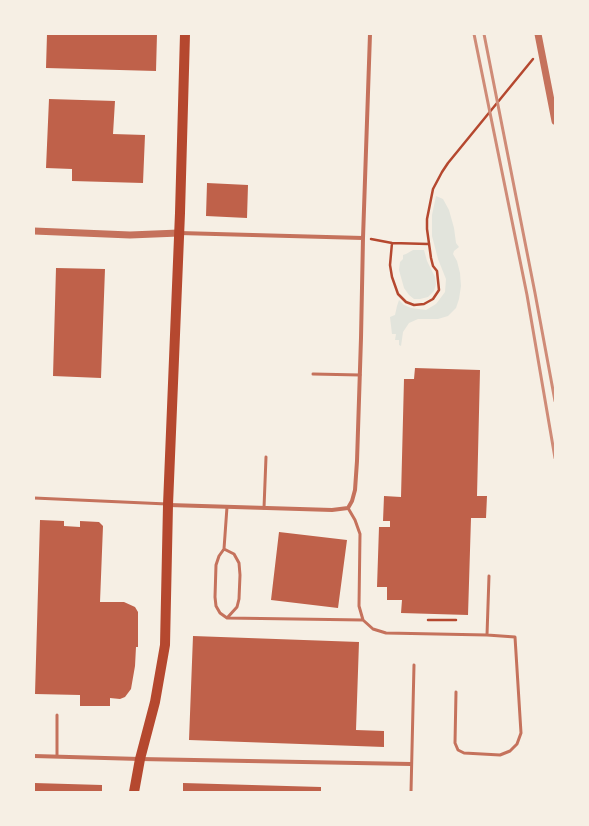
<!DOCTYPE html>
<style>
body{margin:0}
#map{position:relative;width:589px;height:826px;overflow:hidden;background:#f6efe4;font-family:"Work Sans",sans-serif}
canvas{display:block}
.frame{position:absolute;inset:0;border:35px solid #f6efe4;pointer-events:none}
</style>
<div id="map">
<canvas width="589" height="826"></canvas>
<div class="frame"></div>
</div>
<script>
const ctx = document.querySelector('canvas').getContext('2d');
ctx.lineJoin = 'round';
function fill(path, color) { ctx.fillStyle = color; ctx.fill(path, 'evenodd'); }
const poly = rows => new Path2D(rows.map(r => 'M' + r).join(''));
function trace(path, color, width, dash) { ctx.strokeStyle = color; ctx.lineWidth = width; ctx.lineCap = dash ? 'butt' : 'round'; ctx.setLineDash(dash || []); ctx.stroke(path); }
fill(poly([
 [436,196,443,199,449,210,454,228,456,243,459,247,454,251,453,254,457,261,460,273,461,286,459,299,456,308,448,316,438,319,418,319,409,323,403,332,401,346,399,345,399,340,395,340,396,334,392,334,390,317,395,315,397,306,399,300,404,305,411,308,426,310,436,304,445,292,446,279,438,259,432,236,432,215],
 [413,250,424,250,427,261,435,277,436,284,434,291,428,297,420,299,414,299,409,295,404,288,399,270,400,262,403,259,403,255,406,254]
]), '#e2e4dc');
fill(poly([
 [47,34,157,34,156,71,46,68],
 [49,99,115,101,113,134,145,135,143,183,72,181,72,169,46,168],
 [207,183,248,185,247,218,206,216],
 [56,268,105,269,101,378,53,376],
 [415,368,480,370,477,496,487,496,486,518,471,518,468,615,401,613,402,600,387,600,387,587,377,587,379,527,390,527,390,521,383,521,384,496,401,497,404,379,414,379],
 [40,520,64,521,64,526,80,527,80,521,99,522,103,526,100,602,124,602,135,607,138,612,138,647,136,647,135,666,131,689,125,697,120,699,110,698,110,706,80,706,80,695,35,694],
 [279,532,347,540,338,608,271,600],
 [193,636,359,642,356,730,384,731,384,747,189,740],
 [34,783,102,785,102,792,34,792],
 [183,783,321,787,321,792,183,792]
]), '#bf614a');
trace(poly([
 [371,239,392,243,428,244],
 [392,243,390,265,392,277,398,294,406,302,414,305,424,304,433,299,439,290,437,271,433,266,431,258,427,229,427,219,433,189,442,172,448,163,533,59],
 [428,620,456,620]
]), '#b5482f', 2.5);
trace(poly([
 [313,374,360,375],
 [34,498,167,504],
 [227,507,224,549,219,556,216,565,215,597,216,606,220,613,227,618,363,620],
 [264,508,266,457],
 [348,508,355,520,360,534,359,606,363,620,373,629,386,633,487,635,515,637,521,733,517,744,510,751,500,755,464,753,458,750,455,743,456,692],
 [224,549,234,554,239,563,240,575,239,599,237,607,227,618],
 [487,635,489,576],
 [57,756,57,715],
 [411,792,414,665]
]), '#c5725c', 3);
trace(poly([
 [179,233,363,238],
 [169,505,332,510,348,508,352,501,355,490,357,461,361,338,363,238,370,34],
 [34,756,140,759,411,764]
]), '#c5725c', 4);
trace(poly([
 [538,34,555,121],
 [34,231,130,235,179,233]
]), '#c5725c', 7);
trace(poly([
 [134,792,140,759,155,702,165,645,168,505,180,213,185,34]
]), '#b5482f', 10);
trace(poly([
 [474,34,527,295,555,458],
 [484,34,535,293,555,401]
]), '#cf8b77', 3);
</script>
